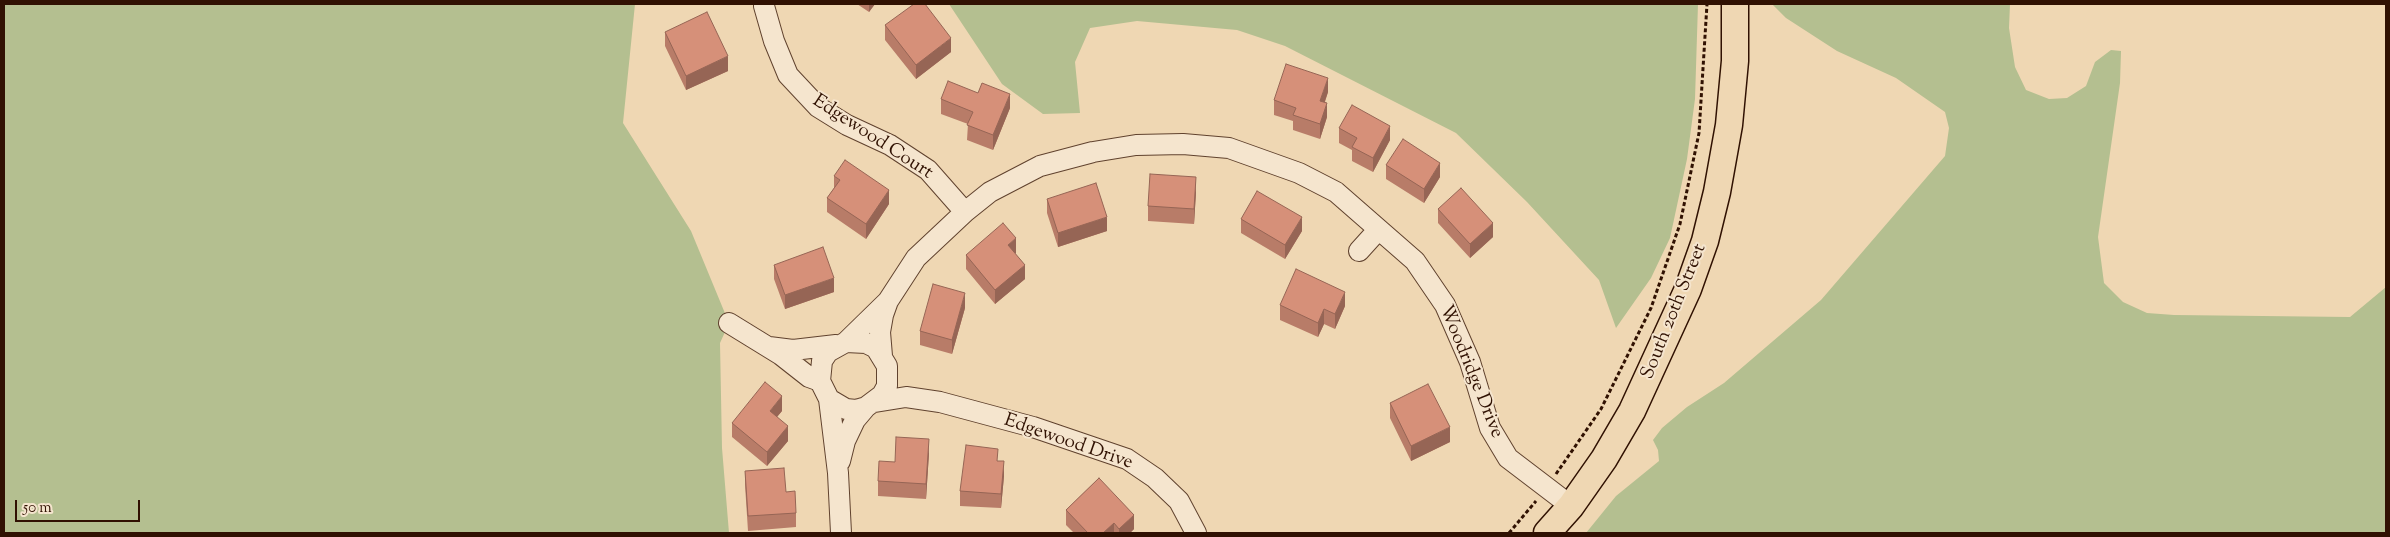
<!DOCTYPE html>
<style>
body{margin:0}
#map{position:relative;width:2390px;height:537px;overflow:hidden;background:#efd7b3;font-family:"Sorts Mill Goudy",serif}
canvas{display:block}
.frame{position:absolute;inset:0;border:5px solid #301102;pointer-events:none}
.scale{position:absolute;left:15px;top:500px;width:125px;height:22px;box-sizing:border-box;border:2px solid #301102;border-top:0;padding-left:6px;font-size:15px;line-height:18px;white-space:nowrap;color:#301102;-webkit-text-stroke:4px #f5e5ce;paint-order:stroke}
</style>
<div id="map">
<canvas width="2390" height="537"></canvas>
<div class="frame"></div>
<div class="scale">50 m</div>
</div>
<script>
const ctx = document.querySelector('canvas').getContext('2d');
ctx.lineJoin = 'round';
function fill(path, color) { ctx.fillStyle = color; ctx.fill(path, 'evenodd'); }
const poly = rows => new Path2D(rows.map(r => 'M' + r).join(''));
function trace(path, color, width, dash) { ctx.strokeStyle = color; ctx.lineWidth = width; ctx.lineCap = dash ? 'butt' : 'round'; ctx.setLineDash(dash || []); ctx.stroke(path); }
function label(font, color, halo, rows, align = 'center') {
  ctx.font = font + ' "Sorts Mill Goudy",serif'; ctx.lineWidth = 4; ctx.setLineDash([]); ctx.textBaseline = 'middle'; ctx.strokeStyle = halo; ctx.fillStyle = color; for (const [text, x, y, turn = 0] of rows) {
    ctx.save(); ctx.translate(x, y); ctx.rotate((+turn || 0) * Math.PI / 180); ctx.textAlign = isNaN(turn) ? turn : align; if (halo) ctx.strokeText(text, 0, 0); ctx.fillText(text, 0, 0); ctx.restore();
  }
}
fill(poly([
 [4,4,635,4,623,123,691,231,729,323,720,343,722,448,729,533,4,533],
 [949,4,1698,4,1695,99,1687,159,1670,238,1651,278,1616,328,1599,280,1527,202,1456,133,1285,46,1237,30,1137,21,1090,28,1075,62,1080,113,1043,114,1002,84],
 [1772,4,2010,4,2009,28,2015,67,2026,90,2049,99,2067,98,2086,86,2095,62,2111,50,2121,51,2120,83,2098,237,2104,283,2123,302,2147,313,2174,315,2350,317,2386,287,2386,533,1586,533,1616,496,1659,461,1658,450,1653,440,1662,428,1687,407,1724,383,1821,300,1945,156,1949,128,1945,112,1896,78,1837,51,1786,18]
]), '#b4bf90');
const minor = poly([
 [764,6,774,41,788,75,818,107,847,125,890,145,928,170,965,212],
 [1359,251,1378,230],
 [729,323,781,355,809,377,820,381,829,399,846,409,856,410,866,407,882,395,887,386,887,366,876,348,866,343,846,342,828,352,822,361,820,381],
 [846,342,888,301],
 [769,347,793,350,836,345],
 [882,356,880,332,883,315,888,301,916,258,965,212,990,192,1040,166,1093,152,1136,145,1183,144,1229,148,1299,173,1336,192,1415,261,1445,305,1470,362,1490,428,1508,458,1571,506],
 [829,399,838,473,841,533],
 [875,402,906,397,940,402,1033,427,1127,459,1155,478,1179,501,1196,533],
 [840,461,845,441,855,420,866,407]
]);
const major = poly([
 [1547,533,1571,506,1604,459,1632,411,1688,289,1705,241,1717,192,1729,125,1735,61,1735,4]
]);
trace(minor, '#60422e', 22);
trace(major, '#301102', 29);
trace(poly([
 [1556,474,1601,409,1651,308,1680,224,1699,133,1707,4],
 [1509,533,1536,501]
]), '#301102', 3, [4, 2.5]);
trace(minor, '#f5e5ce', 20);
trace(major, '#efd7b3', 26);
fill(poly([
 [857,4,875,4,869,12],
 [885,25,951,52,916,79,885,40],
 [665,32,728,71,686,90,665,46],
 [1328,92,1325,102,1327,117,1320,139,1293,130,1293,121,1274,115,1274,100],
 [941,99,1010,108,993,150,967,140,968,124,941,114],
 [1339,128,1390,140,1373,172,1352,161,1352,150,1339,143],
 [1386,165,1440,177,1424,203,1386,179],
 [834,176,889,204,866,239,827,212,827,198,834,188],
 [1196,192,1194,224,1148,221,1148,206],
 [1047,199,1107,231,1058,247,1047,213],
 [1438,209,1493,237,1470,258,1438,223],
 [1241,219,1302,231,1285,259,1241,233],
 [1015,253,1025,279,995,304,966,269,966,255],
 [774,265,834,292,785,309,774,279],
 [1280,305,1345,306,1335,329,1324,324,1318,337,1280,320],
 [965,308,952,354,920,345,920,331],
 [1390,403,1450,442,1411,461,1390,418],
 [782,411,777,417,788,441,767,466,732,437,732,423],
 [929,453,926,499,878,496,878,481,895,462],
 [998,461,1004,476,1001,508,960,506,960,491],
 [745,471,786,492,796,513,796,527,748,531,745,485],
 [1099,478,1134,529,1130,533,1074,533,1066,525,1066,510]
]), '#b87c68');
fill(poly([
 [869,4,875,4,869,12],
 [951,38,951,52,916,79,916,65],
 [728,56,728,71,686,90,686,76],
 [1328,78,1328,92,1320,115,1320,101],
 [1010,94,1010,108,993,150,993,135],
 [1327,103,1327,117,1320,139,1320,124],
 [1390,126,1390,140,1373,172,1373,158],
 [1440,163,1440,177,1424,203,1424,189],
 [1196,177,1196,192,1194,224,1194,209],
 [889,190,889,204,866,239,866,224],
 [1107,217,1107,231,1058,247,1058,233],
 [1302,217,1302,231,1285,259,1285,245],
 [1493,223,1493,237,1470,258,1470,244],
 [1016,238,1016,253,1008,259,1008,245],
 [1025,265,1025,279,995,304,995,290],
 [834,278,834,292,785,309,785,295],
 [1345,292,1345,306,1335,329,1335,314],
 [965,293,965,308,952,354,952,340],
 [1324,309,1324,324,1318,337,1318,323],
 [782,396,782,411,770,425,770,411],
 [788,426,788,441,767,466,767,452],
 [1450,427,1450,442,1411,461,1411,446],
 [929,439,929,453,926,499,926,484],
 [1004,461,1004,476,1001,508,1001,494],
 [1134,515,1134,529,1130,533,1119,533,1119,529],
 [1114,523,1114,533,1103,533]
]), '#966555');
const building = poly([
 [914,4,925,4,951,38,916,65,885,25,914,4],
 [707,12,728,56,686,76,665,32,707,12],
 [1286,64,1328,78,1320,101,1327,103,1320,124,1293,115,1296,108,1274,100,1286,64],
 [948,81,978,93,982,83,1010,94,993,135,967,125,973,112,941,99,948,81],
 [1352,105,1390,126,1373,158,1352,147,1357,138,1339,128,1352,105],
 [1403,139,1440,163,1424,189,1386,165,1403,139],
 [845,160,889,190,866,224,827,198,840,180,834,176,845,160],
 [1150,174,1196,177,1194,209,1148,206,1150,174],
 [1096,183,1107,217,1058,233,1047,199,1096,183],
 [1461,188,1493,223,1470,244,1438,209,1461,188],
 [1257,191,1302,217,1285,245,1241,219,1257,191],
 [1003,223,1016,238,1008,245,1025,265,995,290,966,255,1003,223],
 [823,247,834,278,785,295,774,265,823,247],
 [1296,269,1345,292,1335,314,1324,309,1318,323,1280,305,1296,269],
 [933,284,965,293,952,340,920,331,933,284],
 [765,382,782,396,770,411,788,426,767,452,732,423,765,382],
 [1428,384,1450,427,1411,446,1390,403,1428,384],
 [896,437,929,439,926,484,878,481,879,461,895,462,896,437],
 [966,445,998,449,997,461,1004,461,1001,494,960,491,966,445],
 [784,468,786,492,795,491,796,513,748,516,745,471,784,468],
 [1099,478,1134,515,1119,529,1114,523,1103,533,1088,533,1066,510,1099,478]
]);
fill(building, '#d69079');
trace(building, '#966555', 1);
label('19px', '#301102', '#f5e5ce', [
 ["Edgewood Court",872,138,33],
 ["South 20th Street",1675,312,-68],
 ["Woodridge Drive",1470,372,68],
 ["Edgewood Drive",1068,443,19]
]);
</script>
